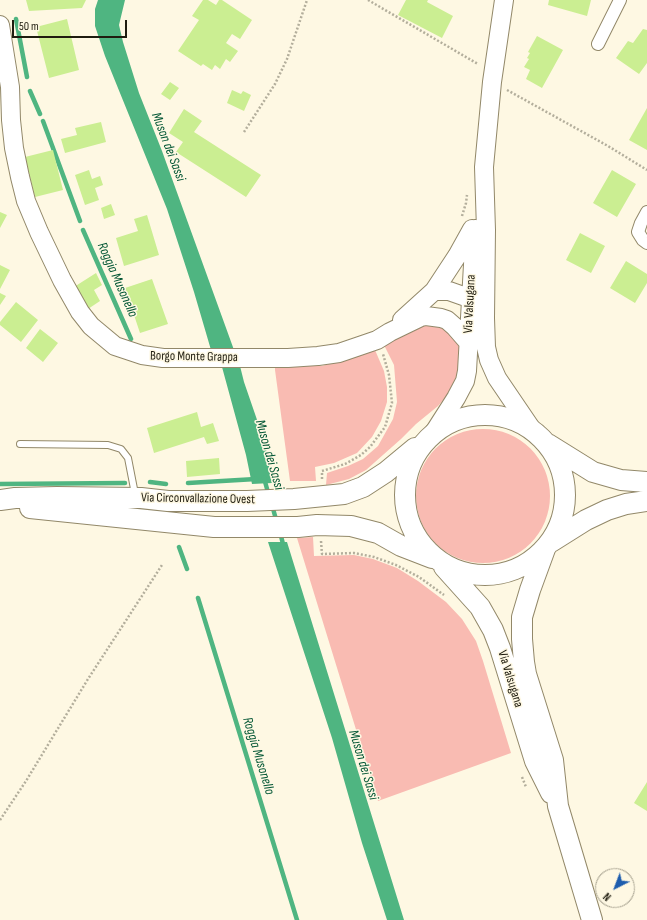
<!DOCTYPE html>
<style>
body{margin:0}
#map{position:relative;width:647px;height:920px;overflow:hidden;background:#fef8e3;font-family:"Sofia Sans Condensed",sans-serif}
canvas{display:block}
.north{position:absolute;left:595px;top:868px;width:40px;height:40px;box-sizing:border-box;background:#fef8e3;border:1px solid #a5a08e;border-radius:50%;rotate:222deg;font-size:11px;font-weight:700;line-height:16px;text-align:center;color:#1f1c0f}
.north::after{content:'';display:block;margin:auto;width:14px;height:18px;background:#1d5dae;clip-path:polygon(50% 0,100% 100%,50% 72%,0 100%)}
.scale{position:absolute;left:12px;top:20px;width:115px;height:18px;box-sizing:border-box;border:2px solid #1f1c0f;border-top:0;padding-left:5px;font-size:12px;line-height:14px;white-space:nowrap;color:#1f1c0f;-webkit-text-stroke:3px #fef8e3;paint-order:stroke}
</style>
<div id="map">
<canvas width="647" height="920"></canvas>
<div class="north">N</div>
<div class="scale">50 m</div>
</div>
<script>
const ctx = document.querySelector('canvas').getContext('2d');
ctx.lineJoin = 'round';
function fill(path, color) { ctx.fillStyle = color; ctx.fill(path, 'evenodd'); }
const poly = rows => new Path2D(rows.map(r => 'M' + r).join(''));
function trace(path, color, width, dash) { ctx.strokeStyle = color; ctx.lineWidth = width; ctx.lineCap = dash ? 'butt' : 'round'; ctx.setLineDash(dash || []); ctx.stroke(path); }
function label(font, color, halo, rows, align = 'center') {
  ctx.font = font + ' "Sofia Sans Condensed",sans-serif'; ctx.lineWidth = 3; ctx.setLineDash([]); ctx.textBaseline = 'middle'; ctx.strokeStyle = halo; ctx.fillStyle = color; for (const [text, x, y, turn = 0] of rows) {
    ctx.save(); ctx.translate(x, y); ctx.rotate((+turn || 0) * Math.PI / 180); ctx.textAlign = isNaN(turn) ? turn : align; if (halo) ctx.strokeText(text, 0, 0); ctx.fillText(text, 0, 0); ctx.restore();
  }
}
fill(poly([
 [419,323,441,325,460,344,460,373,452,390,438,406,416,424,401,439,366,470,349,479,326,485,327,473,348,466,363,459,378,446,393,419,397,402,394,365,384,345],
 [375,350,384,371,387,387,387,402,381,421,372,437,357,453,334,463,315,467,316,481,290,481,275,370,275,365,322,366],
 '416 496a67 67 0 1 1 134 0a67 67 0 1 1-134 0Z',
 [313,537,314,556,354,555,373,559,397,568,418,581,446,602,462,619,476,641,483,661,511,753,378,801,297,538]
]), '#f9bbb2');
fill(poly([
 [98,0,125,0,119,25,123,42,139,93,162,151,234,350,211,350,194,292,167,209,105,56,95,26,95,9],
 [240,366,244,382,265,443,272,483,252,484,246,455,222,367],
 [268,542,287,542,404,920,387,920,362,843,332,738]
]), '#4fb581');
trace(poly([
 [16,19,27,77],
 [30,91,40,114],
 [43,121,80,221],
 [83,230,131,339],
 [264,478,269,496],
 [150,482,166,484],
 [188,483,256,479],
 [0,484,125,483],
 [272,505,277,523],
 [280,532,284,548],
 [179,547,187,569],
 [198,598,297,920]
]), '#4fb581', 4.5);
fill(poly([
 [26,0,86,0,82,8,29,11],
 [203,0,208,0,216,5,219,0,222,0,252,20,240,39,232,34,226,43,238,51,230,62,226,59,220,69,215,65,212,70,203,64,201,66,178,51,199,20,192,16],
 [406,0,428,0,427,2,453,16,442,38,398,15],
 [549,0,591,0,587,16,548,5],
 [67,19,79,70,49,78,36,27],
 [643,29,647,30,647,63,639,74,616,58,628,41,633,43],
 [537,36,563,50,542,88,526,79,530,70,524,67,529,59,527,58,530,53,528,52],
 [170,82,179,88,170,100,161,94],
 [232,90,241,94,243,91,251,95,244,111,227,103],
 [647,108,647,150,629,140],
 [184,109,202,121,194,132,261,175,246,197,176,152,183,142,169,133],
 [101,122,106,142,65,153,61,139,77,135,75,128],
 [53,150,63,190,35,197,25,157],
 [89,170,92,179,100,176,103,185,95,188,99,200,85,205,75,175],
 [612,170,636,184,617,217,593,203],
 [111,204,115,215,104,219,101,208],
 [0,212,7,215,0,228],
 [147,215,159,255,124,266,116,238,138,231,134,219],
 [580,233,605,246,591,273,566,260],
 [626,261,647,274,647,283,635,303,610,288],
 [0,265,10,270,0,289],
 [96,273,102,285,94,290,100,301,88,309,74,287],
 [152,279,168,324,140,333,125,288],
 [0,293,6,296,0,305],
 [16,302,38,320,21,342,0,325,0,322],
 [40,329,58,343,43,362,26,348],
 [197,412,201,427,213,423,219,441,207,444,204,437,154,453,147,428],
 [219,458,220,474,187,477,186,461],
 [647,782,647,811,634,803]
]), '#cbee92');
const lane = poly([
 [20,444,108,445,121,449,128,458,135,494]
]);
const street = poly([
 [598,44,620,0],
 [647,212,641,223,638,232,643,240,647,243]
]);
const secondary = poly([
 [504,0,492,82,484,167,486,230,485,318,486,347,489,360,497,378,533,431],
 [0,25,10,87,11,120,14,148,20,177,26,201,39,232,62,280,80,312,91,326,115,346,142,355,163,358,288,358,318,356,339,353,377,340,390,332,421,317,426,316,441,318,447,320,455,327,468,342],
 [434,291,449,291,466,297,474,304,478,309],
 [402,320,434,291,457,256,472,229],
 [433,434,456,398,465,381,467,371,475,229]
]);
const primary = poly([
 '405 495a80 80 0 1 1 160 0a80 80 0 1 1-160 0Z',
 [548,444,593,472,621,480,647,482],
 [0,500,15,498,57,497,141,498,168,501,247,501,294,499,344,494,363,487,386,472,415,448],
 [30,508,214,527,298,527,317,525,351,526,378,533,401,546,432,558],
 [551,542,586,520,607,510,626,504,647,501],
 [545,549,530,590,522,617,522,639,524,662,526,674,553,760,558,806,592,920],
 [444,567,480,607,493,630,500,648,535,761,551,793]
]);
trace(lane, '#928869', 8);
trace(street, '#928869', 14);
trace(secondary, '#928869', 20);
trace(primary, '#928869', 22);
trace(poly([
 [368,0,478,64],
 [507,90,608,146,647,170],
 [244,132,275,84,287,59,307,0],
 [462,216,466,203,467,195],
 [322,479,322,471,345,464,361,455,370,447,385,427,392,403,389,375,383,354],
 [321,541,322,554,354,553,374,557,396,565,419,577,444,595],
 [522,777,526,787],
 [0,820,26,781,88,679,162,565]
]), '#b3ae9c', 2.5, [2, 2]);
trace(lane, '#fff', 6);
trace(street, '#fff', 12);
trace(secondary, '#fff', 18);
trace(primary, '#fff', 20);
label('13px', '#1f1c0f', '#fef8e3', [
 ["Via Valsugana",470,304,-87],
 ["Borgo Monte Grappa",194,357,1],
 ["Via Circonvallazione Ovest",198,499,1],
 ["Via Valsugana",510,679,73]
]);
label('italic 14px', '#045735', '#fef8e3', [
 ["Muson dei Sassi",168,147,69],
 ["Roggia Musonello",117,280,66],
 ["Muson dei Sassi",269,455,74],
 ["Roggia Musonello",258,756,73],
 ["Muson dei Sassi",363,765,73]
]);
</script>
